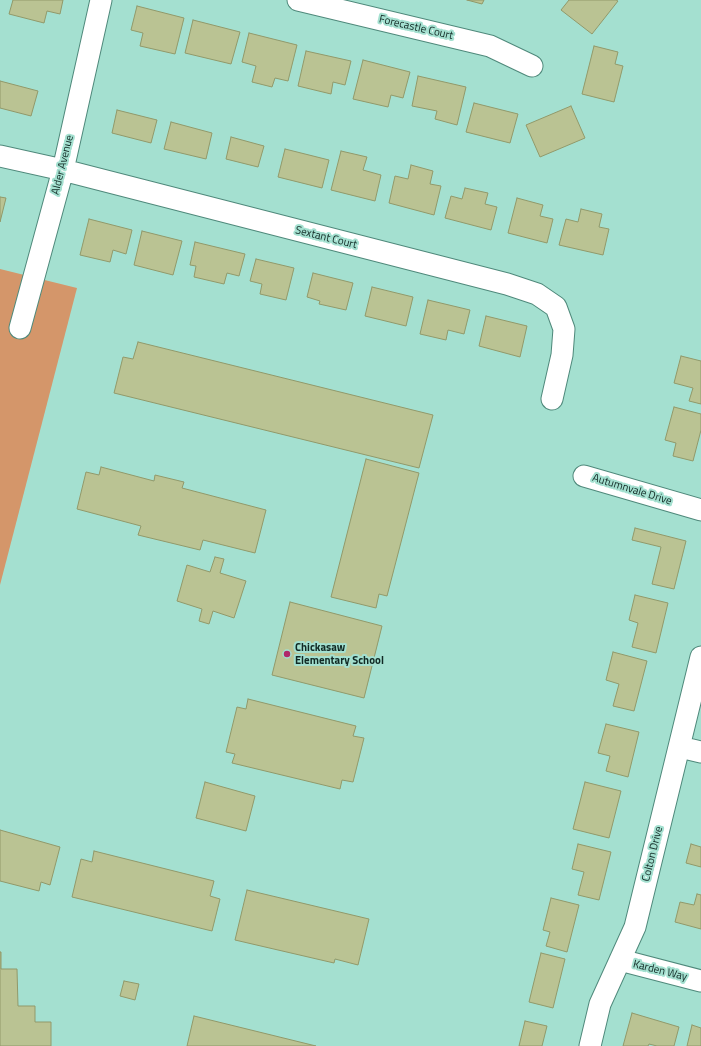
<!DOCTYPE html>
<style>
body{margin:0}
canvas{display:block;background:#a4e0d0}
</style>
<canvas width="701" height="1046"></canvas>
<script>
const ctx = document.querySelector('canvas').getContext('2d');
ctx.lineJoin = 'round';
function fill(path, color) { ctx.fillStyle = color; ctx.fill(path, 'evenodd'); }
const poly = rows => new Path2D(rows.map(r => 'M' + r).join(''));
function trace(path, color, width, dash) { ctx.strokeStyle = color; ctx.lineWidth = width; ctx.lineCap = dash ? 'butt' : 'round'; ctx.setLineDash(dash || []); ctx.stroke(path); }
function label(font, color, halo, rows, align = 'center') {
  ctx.font = font + ' "Titillium Web",sans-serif'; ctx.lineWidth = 4; ctx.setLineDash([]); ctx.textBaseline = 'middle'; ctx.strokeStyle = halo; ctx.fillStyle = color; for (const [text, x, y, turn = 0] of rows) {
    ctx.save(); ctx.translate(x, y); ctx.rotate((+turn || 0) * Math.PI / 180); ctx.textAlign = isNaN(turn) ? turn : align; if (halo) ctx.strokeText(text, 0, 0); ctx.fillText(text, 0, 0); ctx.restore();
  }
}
fill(poly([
 [0,269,77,288,0,585]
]), '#d4966a');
const building = poly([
 [13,0,63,0,60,14,47,11,44,23,9,14,13,0],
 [467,0,484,0,482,4,467,0],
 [569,0,616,0,618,1,592,34,561,10,569,0],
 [137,6,184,18,175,54,140,46,143,33,131,30,137,6],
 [193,20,240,32,231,64,185,53,193,20],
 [249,33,297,45,288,81,275,78,272,87,252,82,256,66,242,62,249,33],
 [594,46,618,52,615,64,623,66,614,102,582,94,594,46],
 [306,51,351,61,345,85,333,82,331,94,298,86,306,51],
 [363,60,410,72,403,98,391,95,388,107,353,99,363,60],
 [418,76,466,87,457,125,435,119,437,111,412,106,418,76],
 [0,81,38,91,31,116,0,108,0,81],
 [474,103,518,114,510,143,466,132,474,103],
 [571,106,585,138,540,157,526,125,571,106],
 [117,110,157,120,151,143,112,133,117,110],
 [171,122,212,133,206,159,164,149,171,122],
 [231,137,264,146,258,167,226,159,231,137],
 [285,149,329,160,322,188,278,177,285,149],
 [341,151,367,157,363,170,381,175,375,201,331,190,341,151],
 [411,165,433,171,430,184,441,186,434,215,389,203,395,176,408,179,411,165],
 [465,188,488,193,485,204,497,207,491,230,445,218,451,196,462,199,465,188],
 [0,197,6,198,0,222,0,197],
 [517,198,543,205,540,216,553,219,547,243,508,233,517,198],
 [581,209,602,214,599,227,609,229,603,255,559,245,566,219,578,222,581,209],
 [89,219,132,230,126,254,113,250,110,262,80,255,89,219],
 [142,231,182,241,173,275,134,265,142,231],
 [195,242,245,254,239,276,227,273,224,284,194,277,196,266,190,265,195,242],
 [256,259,294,268,286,300,260,294,262,284,250,281,256,259],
 [313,273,353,283,346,310,319,304,320,301,307,297,313,273],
 [372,287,413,297,406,326,365,316,372,287],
 [428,300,470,310,464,334,448,330,446,340,420,334,428,300],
 [486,316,527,326,520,357,479,346,486,316],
 [138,342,433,415,419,468,114,393,123,357,133,359,138,342],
 [681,356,701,361,701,404,689,401,693,388,674,383,681,356],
 [674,407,701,414,701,430,693,461,673,456,676,443,665,440,674,407],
 [366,459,419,473,387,596,379,594,376,608,331,597,366,459],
 [101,467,154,481,155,475,184,482,182,488,266,510,255,553,203,540,200,550,138,535,141,526,77,509,86,472,99,475,101,467],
 [635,528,686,541,674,589,652,584,661,547,632,540,635,528],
 [215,557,224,559,220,573,246,581,234,618,213,611,209,624,199,621,202,609,177,601,187,565,210,572,215,557],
 [635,595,668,603,656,653,632,647,638,623,629,620,635,595],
 [290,602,382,626,364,698,272,675,290,602],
 [613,652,647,661,634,711,613,706,619,684,606,680,613,652],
 [248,699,356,726,353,736,364,738,353,782,342,780,340,789,232,763,235,754,226,752,237,707,246,709,248,699],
 [606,724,639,732,628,777,606,771,610,756,598,753,606,724],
 [205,782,255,796,246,831,196,818,205,782],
 [585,782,621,791,609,838,573,829,585,782],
 [0,830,60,847,50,885,41,882,39,891,0,881,0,830],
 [578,844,611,852,599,900,578,895,584,872,572,869,578,844],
 [691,844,701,847,701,867,686,863,691,844],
 [94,851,214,881,210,896,220,899,212,931,72,897,81,859,92,862,94,851],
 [247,890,369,919,358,965,335,959,334,963,235,940,247,890],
 [697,894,701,895,701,929,675,922,680,902,694,905,697,894],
 [551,898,579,905,567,952,546,946,550,932,543,930,551,898],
 [0,952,1,952,1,969,17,969,18,1006,35,1006,35,1022,51,1022,51,1046,0,1046,0,952],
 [541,953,565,959,553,1008,529,1002,541,953],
 [124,981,139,984,135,1000,120,996,124,981],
 [632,1013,679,1027,674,1046,657,1046,649,1044,648,1046,623,1046,632,1013],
 [194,1016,316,1046,187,1046,194,1016],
 [525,1021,547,1026,542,1046,519,1046,525,1021],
 [692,1025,701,1028,701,1046,687,1046,692,1025]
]);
fill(building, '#bac393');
trace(building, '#91996a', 1);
const minor = poly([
 [298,0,490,46,532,66],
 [0,156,63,170,507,284,537,294,556,307,564,329,562,355,552,399],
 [20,328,63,170,101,0],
 [584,476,701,510],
 [680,747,701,752],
 [620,960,701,981],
 [590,1046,600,1004,635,927,701,657]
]);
trace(minor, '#4f897b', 23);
trace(minor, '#fff', 21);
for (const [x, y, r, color] of [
 [287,654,4,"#b0286a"]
]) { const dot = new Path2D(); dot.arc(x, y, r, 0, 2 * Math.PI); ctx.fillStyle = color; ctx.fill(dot); trace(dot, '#a4e0d0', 1.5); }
label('11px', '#112924', '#a4e0d0', [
 ["Forecastle Court",416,28,13],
 ["Alder Avenue",63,165,-76],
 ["Sextant Court",326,238,14],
 ["Autumnvale Drive",632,490,17],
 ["Colton Drive",653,854,-76],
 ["Karden Way",660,971,14]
]);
label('bold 11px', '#112924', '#a4e0d0', [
 ["Chickasaw",295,648],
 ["Elementary School",295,661]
], 'left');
</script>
